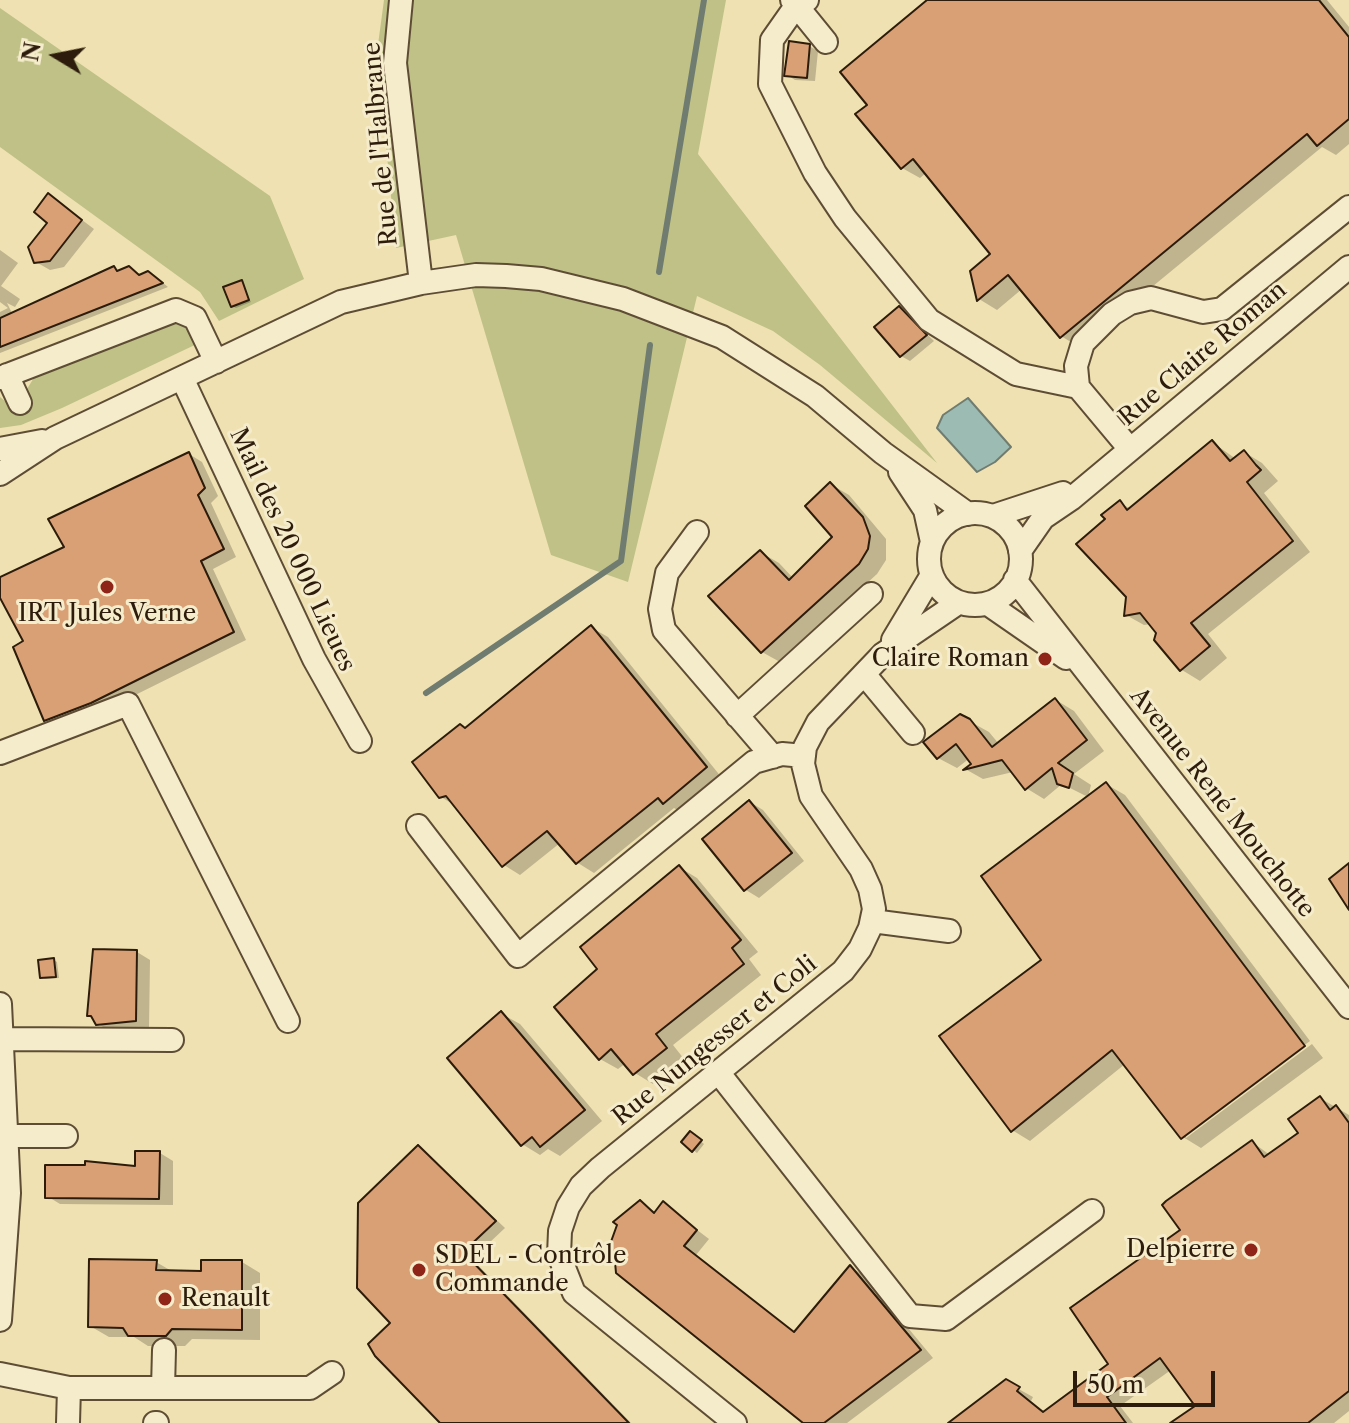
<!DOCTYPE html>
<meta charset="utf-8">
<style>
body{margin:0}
#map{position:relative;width:1349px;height:1423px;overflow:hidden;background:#efe1b1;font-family:"Libre Caslon Text",serif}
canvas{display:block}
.north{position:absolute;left:16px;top:16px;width:80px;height:80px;-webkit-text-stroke:6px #f5eccc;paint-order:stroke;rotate:280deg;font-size:22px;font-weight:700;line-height:32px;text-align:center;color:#2d1c0b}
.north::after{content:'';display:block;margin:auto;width:28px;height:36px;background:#2d1c0b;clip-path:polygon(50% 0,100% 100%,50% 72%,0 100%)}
.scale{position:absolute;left:1073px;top:1371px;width:142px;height:36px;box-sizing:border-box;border:4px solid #2d1c0b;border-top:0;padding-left:10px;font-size:24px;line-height:28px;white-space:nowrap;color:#2d1c0b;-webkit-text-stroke:6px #f5eccc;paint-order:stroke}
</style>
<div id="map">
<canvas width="1349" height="1423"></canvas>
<div class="north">N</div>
<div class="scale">50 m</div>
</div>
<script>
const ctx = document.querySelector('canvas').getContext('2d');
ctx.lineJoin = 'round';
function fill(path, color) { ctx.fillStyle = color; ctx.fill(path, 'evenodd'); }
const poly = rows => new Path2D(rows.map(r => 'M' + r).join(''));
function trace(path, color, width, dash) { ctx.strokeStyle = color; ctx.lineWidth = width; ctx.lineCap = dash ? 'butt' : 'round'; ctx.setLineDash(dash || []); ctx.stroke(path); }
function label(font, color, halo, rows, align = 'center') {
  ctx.font = font + ' "Libre Caslon Text",serif'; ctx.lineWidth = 6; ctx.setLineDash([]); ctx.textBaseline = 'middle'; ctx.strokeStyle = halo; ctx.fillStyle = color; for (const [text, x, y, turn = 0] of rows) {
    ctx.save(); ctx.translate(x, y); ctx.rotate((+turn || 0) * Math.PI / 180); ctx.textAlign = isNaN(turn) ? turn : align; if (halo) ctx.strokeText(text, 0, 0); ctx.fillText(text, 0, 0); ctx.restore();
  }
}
fill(poly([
 [384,0,726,0,698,154,937,463,820,365,773,331,697,296,628,582,551,555,456,235,396,248,377,52],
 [0,8,270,196,304,279,219,321,200,292,0,147],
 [181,319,201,342,62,408,21,425,0,428,0,397,11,406,15,415,31,409,27,389,35,376]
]), '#bfc187');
const water = poly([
 [968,398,1011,447,995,462,977,472,937,428,943,415,968,398]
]);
fill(water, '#9cbcb3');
trace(water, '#707c70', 2);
fill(poly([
 [930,0,1327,0,1349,27,1349,144,1336,155,1322,147,1079,347,1061,336,1022,289,997,310,979,299,972,272,993,254,926,173,920,178,902,168,870,105],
 [809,46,818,51,815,81,795,80,787,75],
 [49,195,94,229,64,267,50,270,36,262,50,222],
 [0,250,18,263,1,286,20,299,15,307,7,303,13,315,114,269,157,278,168,287,0,353,0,312,8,308,0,302],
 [241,283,251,302,236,308,232,306],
 [900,309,934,341,910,361,901,356],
 [1212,442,1236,459,1244,452,1262,463,1278,481,1264,493,1310,552,1208,634,1227,658,1200,681,1182,670,1156,639,1159,633,1152,624,1144,625,1126,615,1128,596,1108,519,1120,503,1131,509],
 [189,454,202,462,218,496,211,503,236,557,213,569,246,640,105,710,59,728,45,720,26,642,0,593,0,579,66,548],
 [830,484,849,495,886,539,886,560,877,574,780,662,762,652,760,552,779,563,793,578,835,537],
 [592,628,608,637,722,778,681,812,674,808,594,873,578,863,560,843,520,875,504,865,456,806,441,797,465,729],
 [1056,700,1074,711,1104,751,1074,774,1091,785,1088,797,1062,784,1044,799,1026,788,1013,772,983,779,967,770,974,764,970,758,957,768,938,758,969,721,989,732,999,744],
 [1106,784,1125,795,1310,1041,1186,1133,1186,1138,1312,1044,1323,1058,1201,1148,1183,1137,1125,1064,1030,1141,1012,1130,1044,960],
 [750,802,763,810,804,861,759,898,746,890,705,839],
 [679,867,697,878,758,952,749,959,761,975,673,1045,684,1059,653,1084,635,1073,626,1063,618,1069,600,1059,599,970],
 [137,952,150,960,149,1028,112,1032,98,1024],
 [54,960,57,962,59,978,45,979,42,977],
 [502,1014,520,1024,602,1121,560,1156,548,1149,540,1155,522,1144],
 [1320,1098,1349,1115,1349,1411,1334,1423,1174,1423,1198,1406,1171,1370,1120,1406,1133,1423,951,1423,1006,1382,1033,1397,1031,1401,1045,1412,1110,1364,1183,1231,1252,1142,1270,1155,1300,1133],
 [694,1136,704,1144,697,1153,683,1142],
 [419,1147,505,1228,472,1259,631,1423,443,1423,393,1323],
 [160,1153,173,1161,173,1205,60,1204,47,1196,47,1167,103,1164,137,1168],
 [640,1202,657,1213,663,1204,709,1239,696,1255,795,1333,850,1267,864,1275,933,1358,847,1423,807,1423],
 [156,1262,175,1273,203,1273,242,1262,260,1273,260,1340,192,1339,185,1346,148,1346,134,1337,109,1337,90,1326]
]), '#0003');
trace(poly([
 [659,272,704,0],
 [426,693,621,561,650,345]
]), '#707c70', 6);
const building = poly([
 [927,0,1319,0,1349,37,1349,119,1317,146,1307,134,1060,338,1008,275,977,301,970,271,990,254,913,159,901,169,855,114,867,105,840,72,927,0],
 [789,41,810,44,807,78,784,76,789,41],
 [48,193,82,220,50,261,34,263,28,247,47,223,34,212,48,193],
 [114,266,117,271,129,266,139,275,148,271,163,283,0,347,0,318,114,266],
 [242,280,249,300,231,307,223,287,242,280],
 [899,306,927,335,900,357,874,327,899,306],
 [1212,440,1230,461,1244,450,1256,465,1261,470,1247,482,1293,541,1191,623,1210,646,1180,671,1154,640,1156,633,1140,613,1124,616,1126,597,1076,544,1105,519,1101,515,1120,500,1127,510,1212,440],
 [189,452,205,488,198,495,224,549,201,561,234,632,91,703,44,721,13,647,23,641,0,598,0,577,64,547,48,519,189,452],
 [830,482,863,517,870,536,868,549,859,564,761,653,708,596,760,550,789,580,832,537,805,506,830,482],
 [591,625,707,767,663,804,658,798,576,864,547,831,502,867,446,796,439,798,412,762,460,724,465,728,591,625],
 [1055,698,1087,740,1058,763,1073,773,1069,788,1057,784,1052,768,1025,790,1002,760,963,770,971,764,956,744,937,759,923,742,960,714,970,719,992,747,1055,698],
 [1106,782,1305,1046,1181,1139,1112,1050,1011,1132,939,1036,1041,960,981,876,1106,782],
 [749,800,792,853,744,891,702,839,749,800],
 [1349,863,1349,910,1329,879,1349,863],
 [679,865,741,940,732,948,744,964,656,1034,667,1048,633,1075,611,1049,599,1060,554,1007,597,969,580,947,679,865],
 [93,949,137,950,136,1021,96,1025,91,1016,87,1016,93,949],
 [54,958,56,977,40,978,38,960,54,958],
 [501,1011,585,1110,540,1147,532,1137,521,1146,447,1058,501,1011],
 [1320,1096,1330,1110,1336,1105,1349,1123,1349,1391,1308,1423,1170,1423,1195,1406,1160,1358,1107,1397,1126,1423,948,1423,1006,1379,1020,1387,1017,1391,1043,1412,1108,1364,1070,1308,1180,1230,1162,1205,1166,1201,1252,1140,1264,1157,1298,1133,1288,1119,1320,1096],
 [690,1131,702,1140,692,1152,681,1142,690,1131],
 [418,1145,496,1221,463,1252,629,1423,440,1423,375,1356,368,1344,390,1323,357,1288,358,1203,418,1145],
 [135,1151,160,1151,159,1199,45,1198,45,1165,85,1165,85,1161,135,1166,135,1151],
 [640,1200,654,1213,663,1201,697,1230,684,1246,794,1332,850,1265,921,1350,824,1423,803,1423,616,1273,614,1251,608,1250,617,1225,613,1222,640,1200],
 [89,1259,157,1260,156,1270,201,1271,201,1260,242,1260,242,1330,172,1329,166,1336,128,1336,123,1328,88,1327,89,1259]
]);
fill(building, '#daa075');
trace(building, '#2d1c0b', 2);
const minor = poly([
 [401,0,395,63,421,283],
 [792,0,826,42],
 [807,0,791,13,772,40,770,84,815,173,845,218,929,320,1016,374,1078,387,1129,448],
 [7,375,20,403],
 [0,378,176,310,195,318,216,362],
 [182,378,314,659,360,741],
 [1078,387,1076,366,1083,343,1112,314,1130,303,1151,298,1203,312,1222,309,1349,207],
 [0,449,42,441],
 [900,472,925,510,932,542],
 [0,474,55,438,341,302,421,283,476,275,506,276,541,279,623,299,722,337,815,396,883,453,968,514],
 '929 559a46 46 0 1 1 92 0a46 46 0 1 1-92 0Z',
 [993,516,1063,493],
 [697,532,667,573,660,609,664,630,773,757],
 [1020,551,1043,518,1071,499,1349,267],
 [1015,580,1349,1007],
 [988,604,1066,658],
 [893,640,932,575],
 [864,674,913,733],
 [737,716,871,594],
 [0,753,128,704,288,1021],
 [418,826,518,956,754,762,782,754,804,756],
 [872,921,949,931],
 [0,1004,9,1193,0,1320],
 [2,1039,172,1040],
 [718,1072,910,1316,946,1319,1092,1211],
 [8,1136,66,1136],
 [0,1374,69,1388,310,1388,332,1373],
 [163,1388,164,1350],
 [68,1423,69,1388],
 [155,1423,157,1423],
 [735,1423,574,1293,559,1255,560,1231,568,1207,581,1186,600,1168,843,971,860,949,870,928,874,909,870,889,861,869,811,796,803,764,805,747,818,722,883,654,958,603]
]);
trace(minor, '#5e4d34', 26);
trace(minor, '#f5eccc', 22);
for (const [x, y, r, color] of [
 [107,587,8,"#8f2418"],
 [1045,659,8,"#8f2418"],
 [1251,1250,8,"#8f2418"],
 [419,1270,8,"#8f2418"],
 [165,1299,8,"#8f2418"]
]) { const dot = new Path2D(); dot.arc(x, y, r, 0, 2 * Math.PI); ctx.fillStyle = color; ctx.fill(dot); trace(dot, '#f5eccc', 3); }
label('24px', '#2d1c0b', '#f5eccc', [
 ["Rue de l'Halbrane",381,144,-95],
 ["Rue Claire Roman",1203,354,-40],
 ["Mail des 20 000 Lieues",292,550,65],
 ["Avenue René Mouchotte",1222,803,52],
 ["Rue Nungesser et Coli",715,1041,-39]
]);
label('24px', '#2d1c0b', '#f5eccc', [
 ["IRT Jules Verne",107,614,"center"],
 ["Claire Roman",1029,659],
 ["Delpierre",1235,1250],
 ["SDEL - Contrôle",435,1256,"left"],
 ["Commande",435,1284,"left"],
 ["Renault",181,1299,"left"]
], 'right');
</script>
